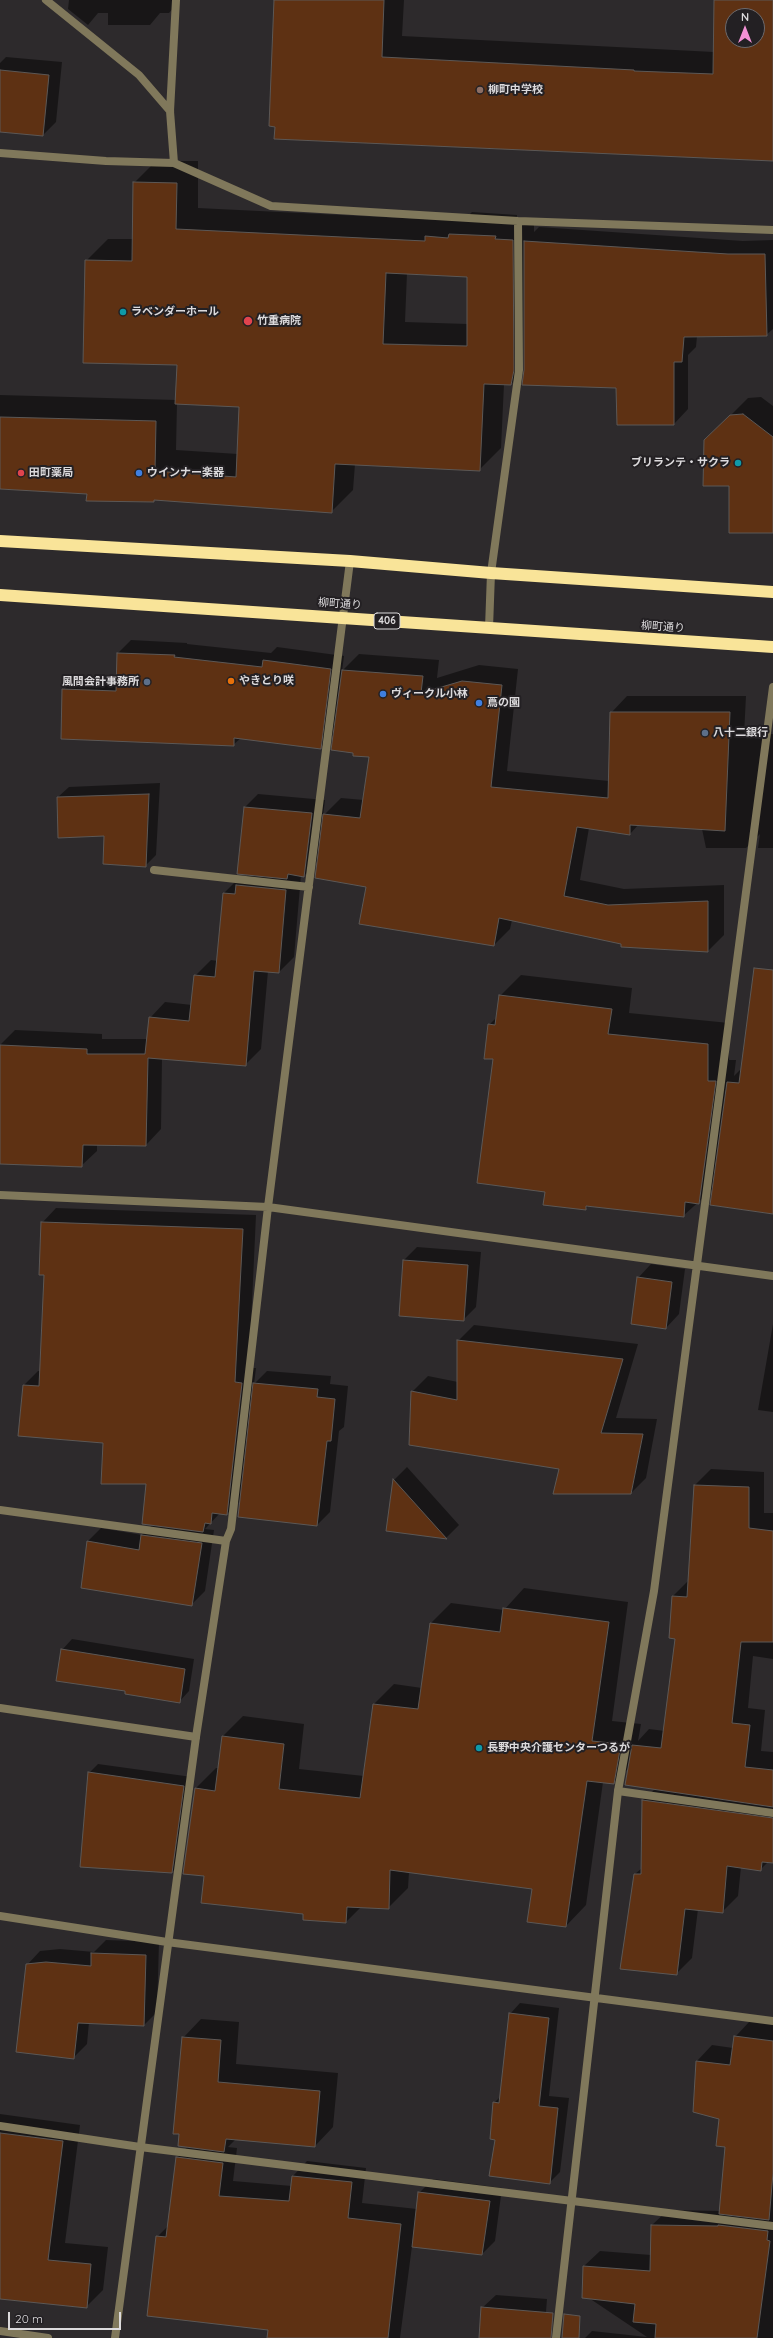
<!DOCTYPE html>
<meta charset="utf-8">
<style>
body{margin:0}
#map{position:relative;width:773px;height:2338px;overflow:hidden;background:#2d2a2c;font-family:Quicksand,sans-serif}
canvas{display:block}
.north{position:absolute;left:725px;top:8px;width:40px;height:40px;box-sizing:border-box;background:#232023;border:1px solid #6d6a6d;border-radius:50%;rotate:0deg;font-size:11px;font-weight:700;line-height:16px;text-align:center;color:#dcdadc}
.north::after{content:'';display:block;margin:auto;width:14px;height:18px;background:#f391d5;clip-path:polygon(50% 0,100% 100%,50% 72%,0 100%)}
.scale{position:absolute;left:8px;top:2312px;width:113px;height:18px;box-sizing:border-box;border:2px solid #dcdadc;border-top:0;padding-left:5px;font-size:12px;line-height:14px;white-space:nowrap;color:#dcdadc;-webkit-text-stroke:3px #232023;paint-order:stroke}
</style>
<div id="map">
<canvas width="773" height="2338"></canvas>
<div class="north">N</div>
<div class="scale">20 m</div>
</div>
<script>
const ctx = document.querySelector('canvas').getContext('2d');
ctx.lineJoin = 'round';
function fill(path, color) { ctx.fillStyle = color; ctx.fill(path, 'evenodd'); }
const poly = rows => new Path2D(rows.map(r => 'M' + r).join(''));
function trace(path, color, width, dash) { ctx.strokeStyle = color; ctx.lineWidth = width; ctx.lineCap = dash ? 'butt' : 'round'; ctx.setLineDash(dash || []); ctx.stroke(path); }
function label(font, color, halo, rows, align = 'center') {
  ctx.font = font + ' Quicksand,"Noto Sans JP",sans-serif'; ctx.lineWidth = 4; ctx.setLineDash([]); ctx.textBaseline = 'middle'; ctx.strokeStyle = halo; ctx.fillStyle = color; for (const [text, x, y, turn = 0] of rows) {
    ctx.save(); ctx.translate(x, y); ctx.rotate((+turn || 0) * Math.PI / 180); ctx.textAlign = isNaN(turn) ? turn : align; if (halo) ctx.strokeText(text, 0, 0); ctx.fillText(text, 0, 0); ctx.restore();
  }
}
fill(poly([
 [69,0,180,0,169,13,160,13,150,25,108,25,108,13,98,13,88,25,68,9],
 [275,0,404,0,402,36,714,52,716,0,773,0,773,160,276,138],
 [733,16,757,16,757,40,733,40],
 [6,57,62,62,56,122,43,135,0,131,0,63],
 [156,161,198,161,198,208,443,220,468,216,472,212,517,215,517,218,534,219,534,232,539,227,743,241,773,240,773,329,766,335,697,336,696,347,688,355,688,409,674,424,618,424,617,387,526,369,511,384,504,384,501,448,479,470,355,464,353,490,331,512,155,499,153,501,88,493,0,489,0,395,177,400,178,364,86,261,108,239,133,239,134,183],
 [407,273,468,276,468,324,405,322],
 [177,403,241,406,238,454,176,450],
 [761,397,773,406,773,532,730,485,723,423,748,398],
 [131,640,187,643,187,644,271,653,277,647,344,656,342,671,359,654,439,660,437,678,479,665,518,669,507,771,609,781,611,713,627,696,746,696,744,735,773,734,773,848,758,848,760,834,746,848,706,848,702,829,639,824,630,834,589,828,580,880,624,889,724,885,724,935,708,951,622,943,512,920,510,929,494,945,367,886,318,861,304,876,301,875,294,957,279,972,268,971,261,1049,245,1065,162,1058,161,1129,146,1145,97,1144,97,1151,81,1166,0,1163,0,1045,15,1030,102,1034,102,1039,148,1039,150,1018,165,1002,192,1005,195,976,211,960,218,961,224,893,239,878,244,878,249,874,244,808,258,794,325,800,323,816,341,798,364,800,370,757,354,752,335,734,320,748,241,738,233,745,63,690,77,677,117,678,118,653],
 [160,783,156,855,145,866,58,797,69,787],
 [521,975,632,988,629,1013,729,1023,729,1060,736,1060,734,1076,742,1068,773,976,773,1213,714,1188,683,1216,589,1206,585,1209,546,1191,494,1059,489,1025,497,1017,500,996],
 [56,1208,256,1215,249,1368,256,1368,254,1384,267,1371,331,1376,330,1384,348,1386,344,1427,339,1431,330,1512,317,1525,241,1500,227,1514,220,1513,205,1529,214,1530,205,1591,191,1605,88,1541,101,1528,142,1535,153,1524,147,1483,104,1442,24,1385,38,1371,41,1371,45,1274,42,1223],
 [417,1247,481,1252,476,1307,463,1320,400,1315,404,1260],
 [651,1264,685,1269,679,1314,666,1328,638,1278],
 [773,1324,773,1412,758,1410],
 [474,1325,638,1344,616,1418,657,1419,646,1478,631,1493,561,1468,412,1392,428,1376,458,1382,458,1341],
 [407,1467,459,1525,446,1538,387,1531,394,1480],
 [711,1469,764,1472,764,1513,773,1513,773,1659,753,1656,748,1708,765,1710,761,1751,773,1752,773,1862,768,1862,760,1870,741,1867,738,1896,722,1912,698,1909,692,1958,676,1974,635,1874,642,1868,643,1800,655,1789,629,1768,613,1783,603,1782,586,1905,566,1926,533,1889,409,1872,408,1888,388,1908,361,1907,346,1922,304,1913,205,1875,184,1873,196,1788,216,1768,219,1768,223,1736,243,1716,304,1724,299,1769,364,1776,374,1704,394,1684,422,1688,431,1623,451,1603,504,1610,524,1588,628,1602,612,1721,641,1724,638,1741,649,1729,665,1731,676,1638,670,1637,673,1596,689,1580,695,1485],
 [72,1639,194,1659,189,1691,179,1702,126,1690,62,1650],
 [98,1764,192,1777,181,1863,172,1872,89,1773],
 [106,1940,159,1942,157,2012,144,2025,89,2022,87,2044,73,2058,27,1965,40,1951,60,1949,94,1952],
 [520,2003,559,2008,549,2096,569,2098,560,2172,549,2183,496,2139,494,2103,501,2096,510,2014],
 [201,2019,239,2022,236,2064,338,2073,333,2127,315,2146,236,2139,228,2147,237,2148,233,2181,292,2186,293,2176,307,2161,366,2168,362,2203,417,2209,419,2193,433,2179,502,2188,495,2241,482,2254,412,2246,400,2338,289,2338,269,2329,157,2237,169,2225,177,2158,188,2146,183,2038],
 [750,2021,773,2024,773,2338,585,2338,592,2331,647,2337,583,2294,584,2266,600,2251,651,2255,652,2225,668,2210,720,2211,726,2146,720,2118,694,2111,697,2061,712,2045,733,2048,735,2037],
 [0,2114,80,2125,65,2243,108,2247,103,2290,86,2307,0,2298],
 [496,2295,547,2299,544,2338,480,2338,482,2308]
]), '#0007');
const building = poly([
 [274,0,384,0,382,57,634,70,634,71,713,74,714,0,773,0,773,161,274,139,275,127,269,126,274,0],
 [733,16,757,16,757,40,733,40,733,16],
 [0,70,49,75,43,136,0,132,0,70],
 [133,182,177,183,176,229,425,241,425,236,448,238,449,234,496,236,495,239,513,240,514,370,511,385,484,384,480,471,335,464,332,513,154,500,154,502,86,501,87,494,0,489,0,417,156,421,155,471,236,477,239,407,175,404,177,365,83,363,85,260,132,261,133,182],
 [386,273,467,277,467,346,383,344,386,273],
 [524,241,728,254,765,254,767,336,684,337,682,362,674,362,674,425,617,425,616,388,522,385,524,370,524,241],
 [743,414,773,437,773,533,729,533,729,486,703,486,704,440,730,415,743,414],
 [117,653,175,655,174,657,262,667,263,660,331,669,321,749,234,738,234,746,61,739,62,689,116,691,117,653],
 [342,670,423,676,421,693,462,681,502,685,491,787,608,798,610,712,730,712,725,831,630,825,630,835,577,827,564,896,608,905,708,901,708,952,621,947,621,944,499,918,494,946,359,924,366,887,315,878,323,814,360,818,369,757,353,756,353,753,331,750,342,670],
 [149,794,146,867,103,864,104,836,58,838,57,797,149,794],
 [244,807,312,813,304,877,288,874,287,879,237,874,244,807],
 [236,885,286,890,279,973,254,971,246,1066,148,1058,146,1146,83,1145,82,1167,0,1164,0,1045,87,1049,87,1054,145,1054,149,1017,189,1021,194,975,215,977,223,893,235,894,236,885],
 [754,968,773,970,773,1214,710,1205,727,1082,739,1083,754,968],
 [499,995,612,1009,608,1034,708,1044,708,1081,716,1081,699,1204,685,1202,684,1217,586,1206,586,1210,543,1205,545,1192,477,1183,493,1059,484,1059,488,1024,495,1025,499,995],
 [41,1222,243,1229,235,1382,242,1383,227,1515,212,1513,211,1524,205,1523,203,1532,142,1524,146,1484,101,1484,103,1443,18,1436,23,1385,39,1386,44,1275,39,1275,41,1222],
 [403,1260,468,1265,464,1321,399,1316,403,1260],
 [637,1277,672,1282,666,1329,631,1324,637,1277],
 [457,1340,623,1359,601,1433,643,1434,631,1494,553,1494,559,1469,409,1445,411,1391,457,1400,457,1340],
 [253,1383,318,1389,317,1397,335,1399,331,1441,327,1441,317,1526,238,1517,253,1383],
 [393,1479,447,1539,386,1531,393,1479],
 [694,1485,749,1487,749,1528,773,1531,773,1642,741,1642,732,1723,750,1725,745,1767,773,1770,773,1807,625,1785,632,1745,661,1748,675,1639,669,1638,672,1596,687,1597,694,1485],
 [141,1535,202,1543,192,1606,81,1588,87,1541,139,1550,141,1535],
 [503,1608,609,1622,592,1741,621,1744,614,1784,587,1781,566,1927,527,1922,532,1889,390,1870,389,1909,347,1907,346,1923,303,1920,303,1914,201,1903,204,1876,183,1874,195,1788,215,1791,222,1736,284,1744,279,1789,360,1798,373,1704,418,1709,430,1623,500,1632,503,1608],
 [61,1649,185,1669,180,1703,125,1694,125,1691,56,1681,61,1649],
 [88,1772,184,1786,172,1873,80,1867,88,1772],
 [642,1800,773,1818,773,1863,762,1862,761,1871,727,1866,723,1913,685,1909,677,1975,620,1969,634,1874,641,1874,642,1800],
 [91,1953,146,1955,144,2026,78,2023,74,2059,16,2052,26,1964,46,1962,91,1966,91,1953],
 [509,2013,549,2018,539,2106,558,2108,550,2184,489,2176,495,2140,490,2139,493,2102,499,2103,509,2013],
 [734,2036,773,2041,773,2173,769,2220,719,2214,725,2147,716,2146,719,2119,693,2112,696,2061,730,2065,734,2036],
 [182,2037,221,2040,218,2082,320,2091,315,2147,226,2139,224,2152,178,2146,179,2134,173,2134,182,2037],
 [0,2133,63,2141,48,2260,91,2264,87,2308,0,2299,0,2133],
 [176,2157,223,2163,219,2196,289,2201,292,2176,352,2182,348,2218,401,2224,388,2338,267,2338,268,2330,147,2316,156,2236,166,2237,176,2157],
 [418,2192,490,2201,482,2255,412,2247,418,2192],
 [651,2225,718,2226,718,2225,768,2231,767,2240,770,2241,757,2338,655,2338,656,2324,633,2322,635,2304,582,2298,583,2266,650,2271,651,2225],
 [481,2307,553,2313,551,2338,479,2338,481,2307],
 [564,2314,580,2316,579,2338,562,2338,564,2314]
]);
fill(building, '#5e3113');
trace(building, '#5c5856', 1);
trace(poly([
 [0,1708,196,1737],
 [618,1791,773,1813],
 [0,2126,140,2147,773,2226]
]), '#80785b', 8);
trace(poly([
 [46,0,139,75,170,111],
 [0,153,106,161,174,163,271,206,518,221,773,230],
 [174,163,170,111,176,0],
 [489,628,491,573,519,370,518,221],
 [154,870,309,887],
 [0,1195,268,1207,773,1276],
 [0,1510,226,1541],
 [0,1916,167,1942,773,2021],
 [0,2331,48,2338],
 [115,2338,196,1737,226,1541,231,1529,268,1207,350,561],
 [556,2338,618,1791,654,1591,773,687]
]), '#80785b', 8);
trace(poly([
 [0,541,350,561,491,573,773,592],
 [0,595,773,647]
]), '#f9e499', 12);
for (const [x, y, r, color] of [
 [480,90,4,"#8d6e63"],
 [123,312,4,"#0f9aa8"],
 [248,321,5,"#e0444e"],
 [738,463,4,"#0f9aa8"],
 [21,473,4,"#e0444e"],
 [139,473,4,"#3f7fe0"],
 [231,681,4,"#e8710a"],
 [147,682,4,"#5c6f8a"],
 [383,694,4,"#3f7fe0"],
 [479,703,4,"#3f7fe0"],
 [705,733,4,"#5c6f8a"],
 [479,1748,4,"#0f9aa8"]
]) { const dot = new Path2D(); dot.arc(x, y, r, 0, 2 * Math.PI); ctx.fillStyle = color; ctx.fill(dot); trace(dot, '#232023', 1.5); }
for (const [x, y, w] of [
 [387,621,26]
]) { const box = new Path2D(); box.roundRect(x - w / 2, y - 8, w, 16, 3); ctx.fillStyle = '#232023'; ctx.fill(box); trace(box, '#dcdadc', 1); }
label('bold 10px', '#dcdadc', null, [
 ["406",387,621]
]);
label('bold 11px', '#dcdadc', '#232023', [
 ["柳町中学校",488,90],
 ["ラベンダーホール",131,312],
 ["竹重病院",257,321],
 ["ブリランテ・サクラ",730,463,"right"],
 ["田町薬局",29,473],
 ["ウインナー楽器",147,473],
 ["やきとり咲",239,681],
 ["風間会計事務所",139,682,"right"],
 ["ヴィークル小林",391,694],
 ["蔦の園",487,703],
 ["八十二銀行",713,733],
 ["長野中央介護センターつるが",487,1748]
], 'left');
label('11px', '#dcdadc', '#232023', [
 ["柳町通り",340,604,4],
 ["柳町通り",663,627,4]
]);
</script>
